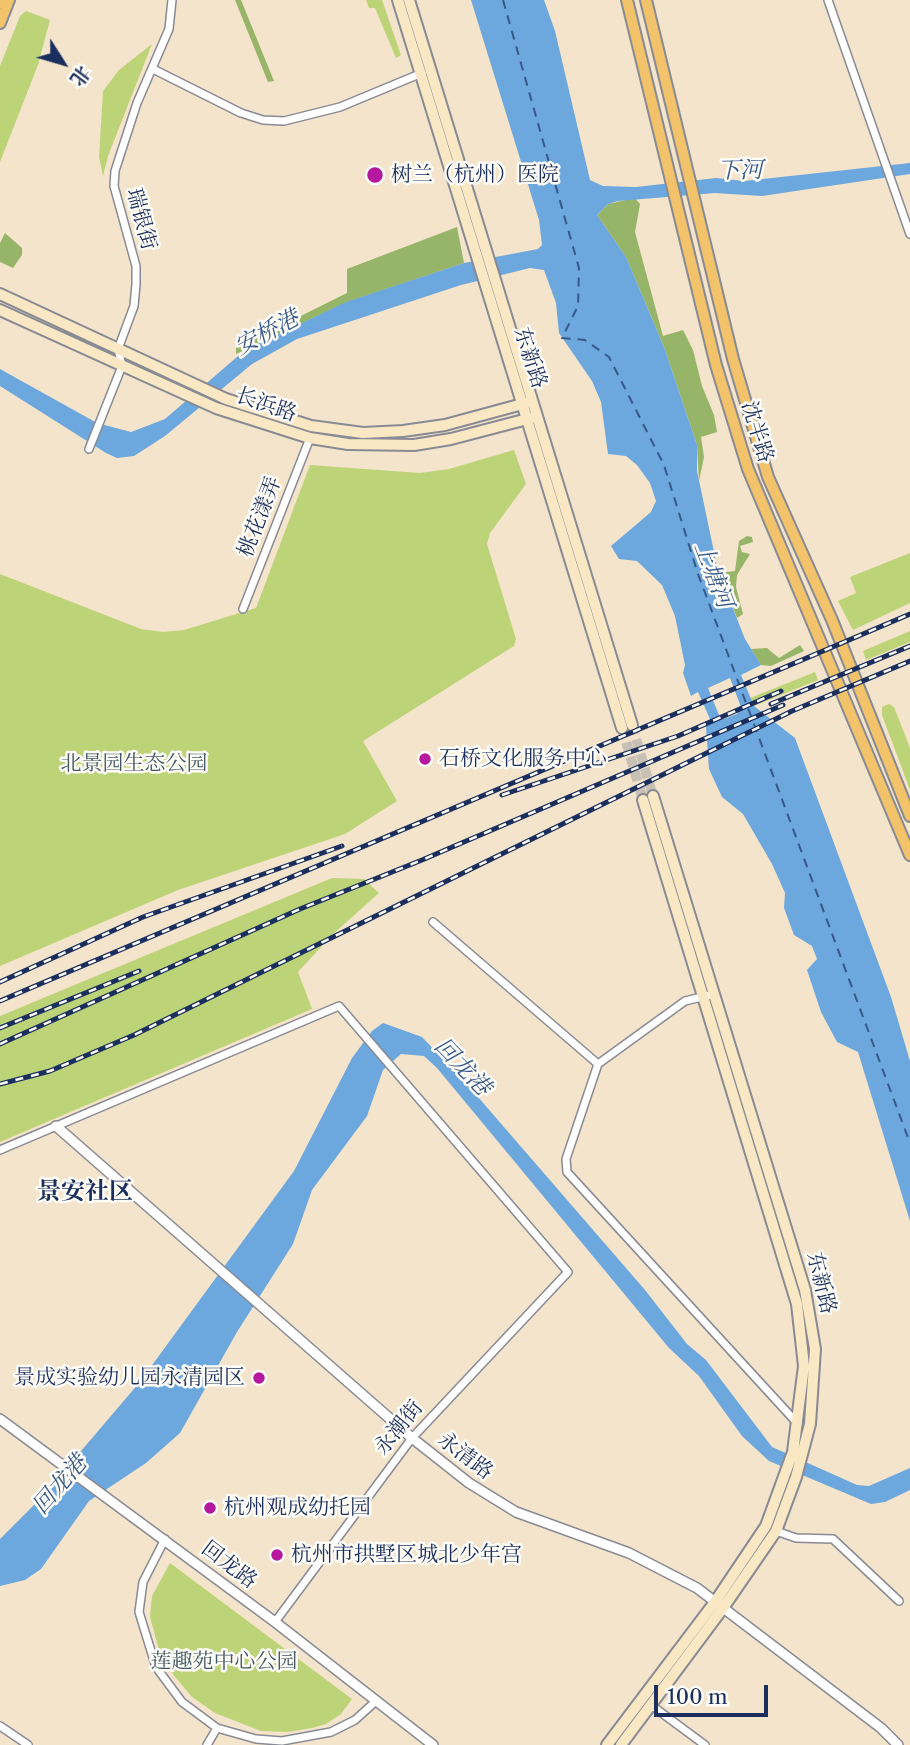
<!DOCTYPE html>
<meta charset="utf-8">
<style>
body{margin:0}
#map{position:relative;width:910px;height:1745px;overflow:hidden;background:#f4e4cb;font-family:"Libre Caslon Text","Noto Serif SC",serif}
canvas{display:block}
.north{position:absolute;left:28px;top:28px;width:70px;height:70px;-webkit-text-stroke:5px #fdfcf7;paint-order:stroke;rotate:127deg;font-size:19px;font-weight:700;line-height:28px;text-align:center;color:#1b2f5e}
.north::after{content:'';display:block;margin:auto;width:24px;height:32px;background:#1b2f5e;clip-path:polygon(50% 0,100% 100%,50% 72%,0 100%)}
.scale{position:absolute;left:654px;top:1685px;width:114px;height:32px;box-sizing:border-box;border:4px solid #1b2f5e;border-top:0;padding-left:9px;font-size:21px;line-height:24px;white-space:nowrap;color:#1b2f5e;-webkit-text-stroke:5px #fdfcf7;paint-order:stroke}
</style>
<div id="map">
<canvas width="910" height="1745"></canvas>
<div class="north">北</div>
<div class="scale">100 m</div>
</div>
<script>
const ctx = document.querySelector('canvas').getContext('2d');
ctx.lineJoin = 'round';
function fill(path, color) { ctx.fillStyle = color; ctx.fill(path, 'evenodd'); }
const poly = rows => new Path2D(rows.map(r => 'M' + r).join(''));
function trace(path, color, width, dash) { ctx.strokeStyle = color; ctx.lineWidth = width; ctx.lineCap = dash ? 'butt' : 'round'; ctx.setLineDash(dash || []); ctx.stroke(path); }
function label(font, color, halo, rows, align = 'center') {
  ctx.font = font + ' "Libre Caslon Text","Noto Serif SC",serif'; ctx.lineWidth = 5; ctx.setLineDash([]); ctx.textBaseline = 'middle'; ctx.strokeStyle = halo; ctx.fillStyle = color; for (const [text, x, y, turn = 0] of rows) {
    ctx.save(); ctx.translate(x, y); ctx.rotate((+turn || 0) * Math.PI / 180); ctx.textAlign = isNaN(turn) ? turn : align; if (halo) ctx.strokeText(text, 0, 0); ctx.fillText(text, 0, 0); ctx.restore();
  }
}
fill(poly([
 [366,0,382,0,401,55,396,58,375,8,369,8],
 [26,11,50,20,38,65,0,162,0,66,20,16],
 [152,44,108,156,103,176,99,157,103,91,119,70],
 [514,450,526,484,490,533,487,544,516,639,514,646,363,741,397,801,345,834,178,890,0,966,0,574,141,629,163,632,184,630,256,608,310,465,420,473,449,469],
 [910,553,910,603,853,630,838,601,856,593,850,577],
 [910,631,910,642,866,660,863,651],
 [815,672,818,680,754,706,750,698],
 [889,704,894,707,910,748,910,790,882,715,882,707],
 [332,878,364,879,379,893,332,935,298,972,312,1009,0,1142,0,1016],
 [170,1563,352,1699,341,1714,326,1724,312,1728,288,1732,261,1731,215,1713,192,1697,162,1661,150,1617,152,1596]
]), '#bdd377');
fill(poly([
 [235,0,241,0,274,81,268,82],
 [635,198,640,204,635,232,663,336,683,330,693,350,702,386,714,415,717,432,701,437,704,457,699,481,697,445,664,347,626,257,597,215,608,204],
 [457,227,464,263,347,302,236,354,236,348,347,293,347,269],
 [5,233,22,248,22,255,13,268,0,262,0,243],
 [747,536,752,537,753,542,740,546,742,552,750,554,737,575,736,587,743,614,737,618,719,573,735,571,739,541],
 [800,645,804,651,771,666,761,665,751,649,767,648,779,658]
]), '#96b568');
fill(poly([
 [471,0,544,0,555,31,590,180,603,186,636,187,716,178,744,181,910,163,910,174,762,196,715,193,618,201,608,204,597,215,626,257,664,347,697,445,697,471,718,571,745,639,761,665,741,675,754,706,795,738,891,997,910,1061,910,1221,858,1052,837,1042,821,1012,807,970,817,959,812,946,794,935,784,908,785,893,772,864,743,814,722,797,709,769,706,727,710,719,698,692,691,696,683,673,685,665,675,616,662,585,637,561,619,559,611,546,651,512,656,501,650,483,637,465,626,456,608,454,601,402,592,381,559,333,556,303,544,270,530,268,461,285,297,339,252,364,165,436,134,456,117,458,106,453,0,386,0,369,97,423,131,432,165,419,245,350,346,302,464,263,538,249,542,245,539,220],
 [730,678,741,707,737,714,724,719,719,715,708,688],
 [383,1023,422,1037,465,1082,645,1290,687,1344,706,1360,772,1447,857,1485,869,1486,910,1468,910,1490,885,1502,871,1504,769,1461,742,1436,699,1376,669,1348,437,1068,424,1056,401,1054,383,1070,367,1116,312,1190,293,1244,237,1332,180,1433,146,1463,89,1501,41,1569,25,1580,0,1586,0,1539,41,1498,139,1383,294,1171,352,1058,372,1031]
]), '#6ca7dd');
trace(poly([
 [503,0,579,268,578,306,562,338,585,340,609,357,664,465,698,574,910,1143]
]), '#37598a', 2, [9, 7]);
trace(poly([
 [632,725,653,796],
 [622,728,643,800]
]), '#c9c0b5', 10, [10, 5]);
const minor = poly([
 [828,0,910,234],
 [153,69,241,113,263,120,284,121,340,107,422,73],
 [89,449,122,366,118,349,134,306,136,284,136,266,114,186,115,171,137,103,169,29,172,0],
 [243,609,310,438],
 [433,922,598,1064],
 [714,994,685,1001,598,1064,566,1159,567,1172,798,1424],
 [0,1150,339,1006,568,1272,412,1438,275,1622],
 [776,1531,796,1538,833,1539,899,1601],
 [165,1539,143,1582,139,1612,156,1667,182,1702,217,1728,256,1739,282,1741,331,1732,355,1720,376,1701],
 [651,1705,705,1745],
 [0,1726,28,1745],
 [207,1745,217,1728]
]);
const tertiary = poly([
 [56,1126,412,1438,469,1483,516,1512,629,1553,697,1588,881,1728,898,1745],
 [0,1419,275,1622,433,1745]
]);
const secondary = poly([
 [398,0,622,728],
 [409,0,632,725],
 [0,294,226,399,311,426,363,433,403,431,445,425,530,402],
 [0,310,216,408,310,438,348,444,414,445,451,439,535,417],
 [607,1745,715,1602,766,1526,793,1452,804,1366,797,1304,643,800],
 [621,1745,723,1608,776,1531,796,1477,810,1424,815,1349,805,1290,653,796]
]);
const primary = poly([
 [627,0,716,365,748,469,910,855],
 [646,0,733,359,768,477,832,620,910,816],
 [0,23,9,0]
]);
const trunk = poly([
 [0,2,1,0]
]);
trace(minor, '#888a94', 10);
trace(tertiary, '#888a94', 12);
trace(secondary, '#888a94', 14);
trace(primary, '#888a94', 14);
trace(trunk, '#888a94', 16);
trace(minor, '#fff', 7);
trace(tertiary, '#fff', 9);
trace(secondary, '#fae7c3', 10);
trace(primary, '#f2c36a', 10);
trace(trunk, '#f2c36a', 12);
const rail = poly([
 [771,704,910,646],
 [502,795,678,736,781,691],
 [0,982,143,917,342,846],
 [0,1001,910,614],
 [0,1028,139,971],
 [0,1044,300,909,422,860,783,705],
 [0,1084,50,1071,134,1035,792,711,910,661]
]);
trace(rail, '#1b2f5e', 5);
trace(rail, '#fdfcf7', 2.5, [8]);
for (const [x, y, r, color] of [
 [375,175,9,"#b5179e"],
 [425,759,7,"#b5179e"],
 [259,1378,7,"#b5179e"],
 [210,1508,7,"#b5179e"],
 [277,1555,7,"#b5179e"]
]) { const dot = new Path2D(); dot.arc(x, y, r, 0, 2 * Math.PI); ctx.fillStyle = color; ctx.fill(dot); trace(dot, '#fdfcf7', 2.5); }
label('21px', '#1b2f5e', '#fdfcf7', [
 ["树兰（杭州）医院",391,175],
 ["石桥文化服务中心",439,759],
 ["景成实验幼儿园永清园区",245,1378,"right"],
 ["杭州观成幼托园",224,1508],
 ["杭州市拱墅区城北少年宫",291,1555]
], 'left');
label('21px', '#1b2f5e', '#fdfcf7', [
 ["瑞银街",141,219,75],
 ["东新路",530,358,72],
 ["长浜路",266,405,19],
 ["沈半路",757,432,73],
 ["桃花漾弄",260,517,-69],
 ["东新路",821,1283,76],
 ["永潮街",399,1428,-51],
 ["永清路",465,1456,37],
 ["回龙路",229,1565,37]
]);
label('21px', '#445864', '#fdfcf7', [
 ["北景园生态公园",134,764],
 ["莲趣苑中心公园",224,1662]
]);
label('italic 23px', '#37598a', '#fdfcf7', [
 ["下河",740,171,-1],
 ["安桥港",267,333,-28],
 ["上塘河",713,575,69],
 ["回龙港",462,1067,46],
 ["回龙港",60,1485,-49]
]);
label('bold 24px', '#1b2f5e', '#fdfcf7', [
 ["景安社区",85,1192]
]);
</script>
